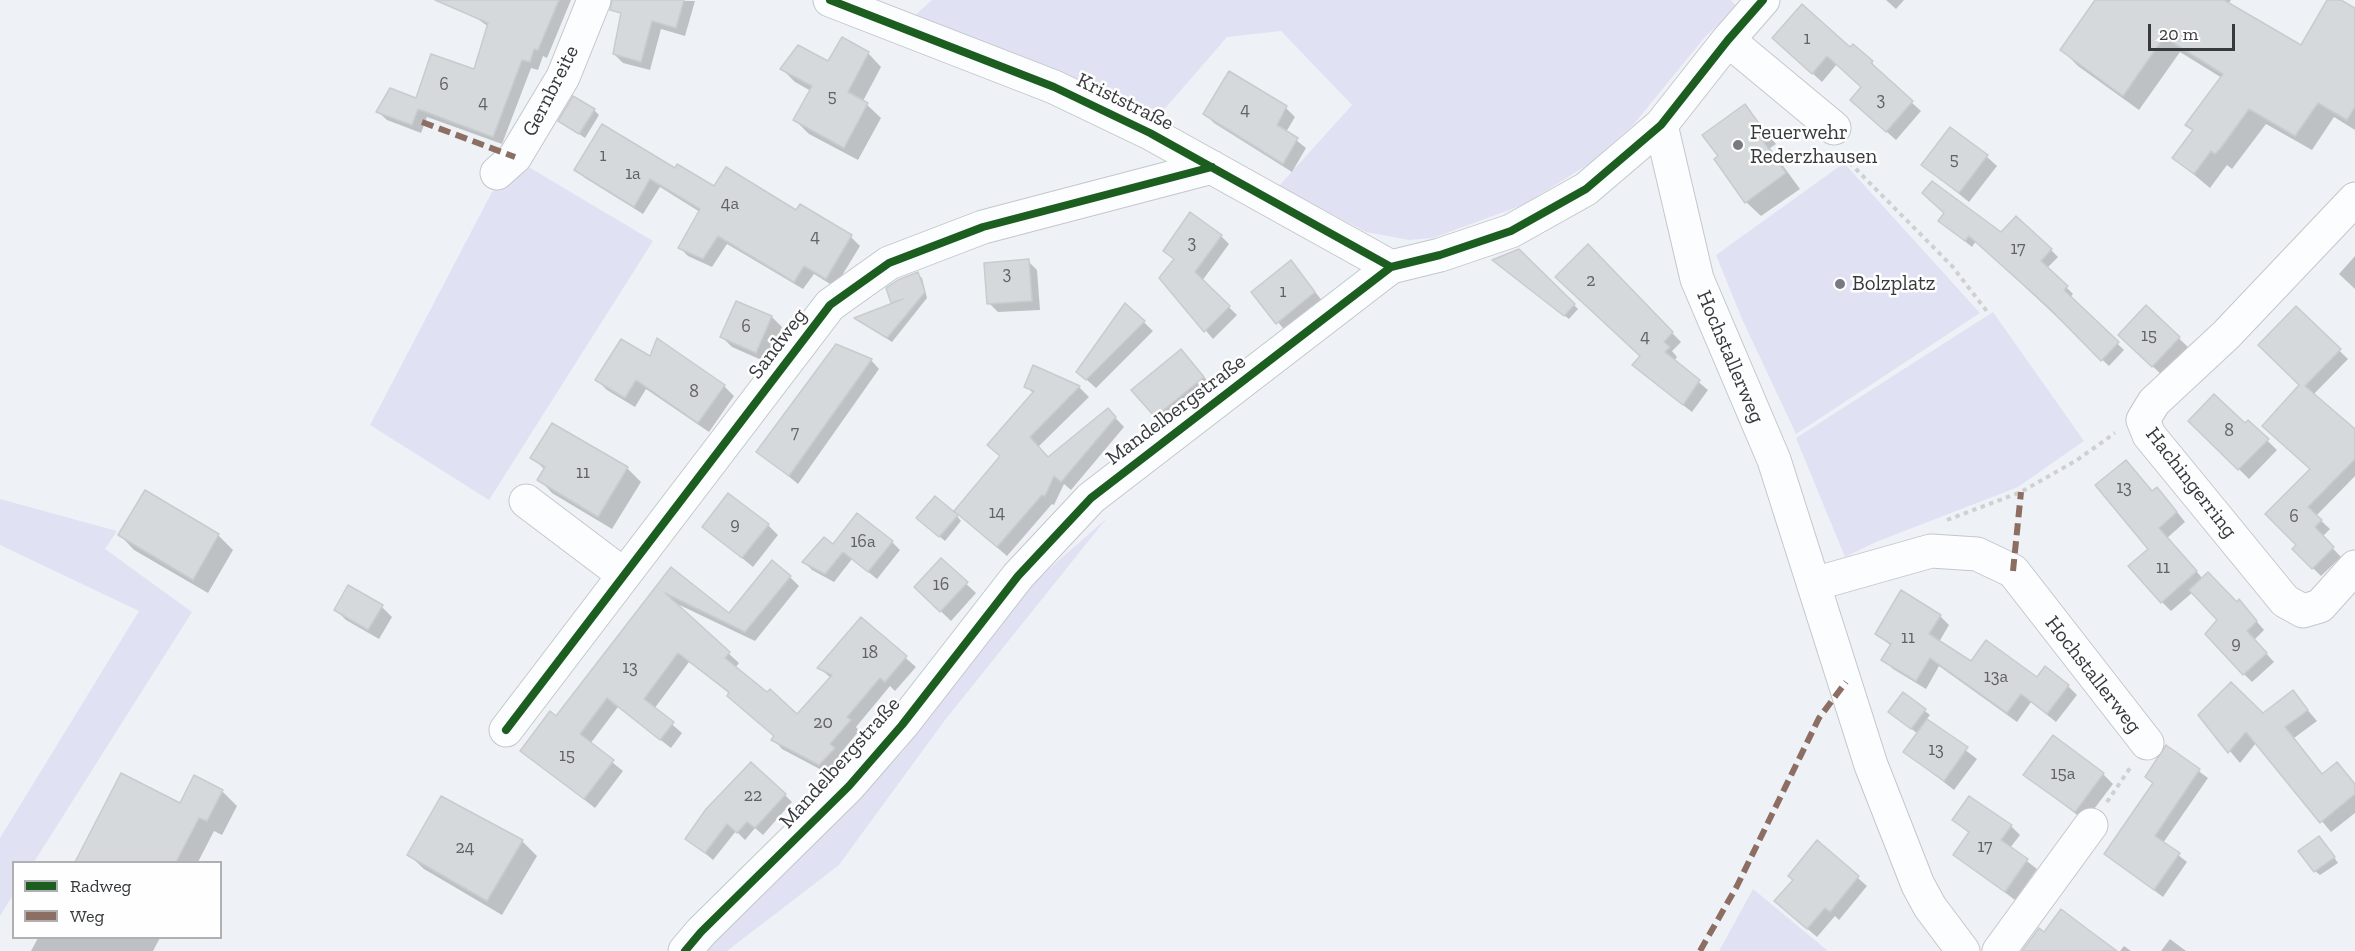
<!DOCTYPE html>
<meta charset="utf-8">
<style>
body{margin:0}
#map{position:relative;width:2355px;height:951px;overflow:hidden;background:#eef2f6;font-family:"Zilla Slab",serif}
canvas{display:block}
.legend{position:absolute;left:12px;top:861px;width:210px;height:78px;box-sizing:border-box;background:#fefefe;border:2px solid #aeb0b1;margin:0;padding:8px 10px;list-style:none;font-size:18px;color:#373a3d}
.legend li{display:flex;align-items:center;gap:12px;height:30px}
.legend b{width:30px;border:2px solid #aeb0b1}
.scale{position:absolute;left:2148px;top:24px;width:87px;height:27px;box-sizing:border-box;border:3px solid #373a3d;border-top:0;padding-left:8px;font-size:18px;line-height:21px;white-space:nowrap;color:#373a3d;-webkit-text-stroke:4px #fefefe;paint-order:stroke}
</style>
<div id="map">
<canvas width="2355" height="951"></canvas>
<ul class="legend">
<li><b style="height:8px;background:#1b5e20"></b>Radweg</li>
<li><b style="height:8px;background:#8d6e63"></b>Weg</li>
</ul>
<div class="scale">20 m</div>
</div>
<script>
const ctx = document.querySelector('canvas').getContext('2d');
ctx.lineJoin = 'round';
function fill(path, color) { ctx.fillStyle = color; ctx.fill(path, 'evenodd'); }
const poly = rows => new Path2D(rows.map(r => 'M' + r).join(''));
function trace(path, color, width, dash) { ctx.strokeStyle = color; ctx.lineWidth = width; ctx.lineCap = dash ? 'butt' : 'round'; ctx.setLineDash(dash || []); ctx.stroke(path); }
function label(font, color, halo, rows, align = 'center') {
  ctx.font = font + ' "Zilla Slab",serif'; ctx.lineWidth = 5; ctx.setLineDash([]); ctx.textBaseline = 'middle'; ctx.strokeStyle = halo; ctx.fillStyle = color; for (const [text, x, y, turn = 0] of rows) {
    ctx.save(); ctx.translate(x, y); ctx.rotate((+turn || 0) * Math.PI / 180); ctx.textAlign = isNaN(turn) ? turn : align; if (halo) ctx.strokeText(text, 0, 0); ctx.fillText(text, 0, 0); ctx.restore();
  }
}
fill(poly([
 [932,0,1731,0,1737,7,1705,37,1634,124,1589,164,1523,205,1433,238,1409,240,1366,232,1279,186,1352,105,1281,31,1227,37,1155,120,911,19],
 [1844,163,1980,313,1796,434,1742,319,1716,255],
 [527,166,653,241,489,500,370,425,492,192],
 [1993,312,2084,441,2018,487,1876,542,1845,557,1796,438],
 [0,499,117,531,105,549,192,612,34,862,14,862,13,895,0,916,0,838,139,611,0,545],
 [1107,518,945,720,839,865,727,951,704,951,777,876,845,813,905,749,1024,591],
 [1753,889,1828,951,1719,951]
]), '#e1e1f4');
fill(poly([
 [479,0,571,0,547,58,543,56,538,70,531,68,502,144,427,117,421,133,387,120,378,112,417,100,475,71,489,27,472,15],
 [627,0,695,1,685,36,661,29,650,70,623,63,614,54],
 [1886,0,1904,0,1896,9],
 [2097,0,2231,0,2228,4,2302,47,2329,0,2338,0,2355,10,2355,130,2334,117,2312,150,2266,124,2235,165,2232,169,2227,165,2210,188,2174,158,2194,131,2187,124,2222,78,2180,52,2139,110,2078,66,2062,50],
 [1783,47,1850,49,1872,62,1879,73,1921,111,1896,140,1861,109,1863,87,1837,64,1822,82],
 [868,53,881,67,863,101,881,118,858,160,809,134,795,120,811,91,795,82,782,69,829,63],
 [1229,74,1286,108,1295,117,1286,132,1306,148,1292,172,1214,123,1205,114],
 [1745,106,1776,144,1770,148,1800,189,1761,216,1746,202,1720,156],
 [594,110,599,115,585,138,560,121],
 [1987,157,1997,166,1969,202,1923,165],
 [576,169,675,170,714,188,851,237,860,246,835,287,814,274,803,289,727,244,712,267,688,256,679,247,700,212,660,187,643,214,585,178],
 [1940,221,2001,234,2051,250,2058,257,2047,268,2073,294,2070,298,2124,350,2109,366,1976,241,1972,247],
 [1221,236,1229,244,1202,281,1237,315,1213,339,1161,278,1175,260,1165,251],
 [1588,246,1681,342,1672,351,1677,357,1674,361,1708,390,1692,412,1643,374,1642,356],
 [1519,250,1578,309,1569,319,1498,265],
 [2355,256,2355,289,2339,274],
 [1028,261,1037,270,1040,310,998,312,989,303],
 [1291,262,1324,303,1287,333,1253,292],
 [917,274,922,278,927,298,892,342,857,319,895,304,893,302],
 [737,303,772,317,782,327,766,362,732,347,722,337],
 [1126,305,1153,331,1096,388,1078,372],
 [2146,307,2189,348,2163,376,2130,345],
 [2296,309,2348,359,2313,395,2355,431,2355,476,2316,516,2330,529,2322,537,2341,557,2321,576,2294,549,2298,545,2312,469,2301,385],
 [1181,351,1213,387,1166,425,1133,390],
 [650,358,724,386,734,396,709,432,646,389,635,407,607,390,597,380],
 [871,360,879,369,798,484,758,451],
 [1034,367,1079,387,1089,397,1038,447,1048,459,1108,410,1124,427,1071,490,1064,484,1054,505,1052,504,1007,556,965,520,1002,457,1034,394,1026,386],
 [2190,421,2245,426,2248,422,2277,450,2249,479],
 [553,425,627,468,641,482,612,529,552,493,539,479,545,470,532,457],
 [145,492,218,535,233,550,208,593,134,550,120,535],
 [2153,492,2166,498,2185,522,2167,538,2203,579,2247,610,2264,630,2254,640,2274,662,2252,682,2244,674,2219,620,2193,592,2171,611,2162,602,2150,549],
 [957,516,961,521,945,541,923,523],
 [768,525,778,535,753,567,704,527],
 [892,542,900,550,877,579,852,559,834,582,812,570,804,562,833,546],
 [941,560,976,593,951,621,926,597],
 [671,569,730,615,790,577,799,586,755,641,671,601,739,663,735,668,797,716,831,678,819,668,861,619,916,667,895,691,890,686,856,727,859,731,839,755,843,759,829,774,782,749,773,739,775,737,739,706,730,694,689,662,654,709,682,733,671,748,618,707,590,744,623,771,595,808,522,751,556,718],
 [382,607,392,617,379,639,346,620,336,610],
 [1940,616,1949,625,1939,642,1971,663,2068,686,2077,695,2056,722,2031,702,2017,722,1939,666,1926,689,1893,669,1883,659,1891,646,1877,634],
 [2292,692,2317,721,2294,738,2323,775,2337,764,2355,784,2355,813,2331,832,2256,743,2240,763,2200,715,2263,715],
 [1903,694,1930,715,1926,720,1977,759,1954,790,1905,752,1918,734,1895,716],
 [2166,747,2208,778,2163,843,2187,862,2163,897,2106,854,2154,785,2147,777],
 [2103,774,2113,784,2085,821,2025,775],
 [122,775,180,805,222,791,237,806,222,835,214,831,198,862,76,862],
 [785,795,792,802,763,835,755,828,745,840,736,831,713,860,687,838],
 [1954,820,2011,826,2020,835,2010,848,2037,869,2015,900,1955,855,1970,834],
 [522,841,537,856,502,915,424,869,409,855],
 [1817,842,1867,886,1839,920,1835,916,1817,937,1785,910],
 [2324,843,2338,863,2320,875,2315,871],
 [38,938,160,938,153,951,31,951],
 [2170,939,2186,951,2161,951],
 [2124,946,2131,951,2120,951]
]), '#0003');
const building = poly([
 [435,0,559,0,538,50,534,49,530,62,522,60,493,137,418,109,412,125,376,112,390,88,416,98,431,54,474,69,488,23,435,0],
 [612,0,684,0,676,28,652,21,641,62,613,54,621,13,610,10,612,0],
 [2095,0,2224,0,2301,45,2327,0,2341,0,2355,8,2355,107,2347,120,2318,103,2295,136,2249,109,2220,149,2215,154,2211,151,2194,174,2172,158,2193,130,2185,125,2223,74,2164,37,2123,96,2060,50,2095,0],
 [1802,4,1850,47,1853,44,1873,61,1871,63,1913,101,1886,132,1850,100,1861,87,1827,56,1812,74,1772,38,1802,4],
 [842,37,869,52,848,92,868,103,844,148,793,120,812,86,780,69,798,45,828,61,842,37],
 [1229,71,1287,106,1277,125,1298,138,1283,164,1203,114,1229,71],
 [573,96,595,109,579,134,558,121,573,96],
 [1745,104,1763,129,1757,133,1786,173,1745,203,1714,159,1718,156,1702,135,1745,104],
 [602,124,675,168,677,164,714,186,726,167,796,210,800,204,852,235,826,279,804,266,794,282,718,236,703,259,678,248,700,209,650,179,634,207,574,170,602,124],
 [1950,127,1988,155,1959,193,1921,165,1950,127],
 [1932,181,2001,232,2016,216,2052,249,2041,261,2068,286,2064,290,2119,342,2101,361,2048,307,1969,236,1965,241,1938,221,1944,213,1922,193,1932,181],
 [1190,212,1222,235,1195,272,1230,306,1204,332,1159,278,1174,259,1163,251,1190,212],
 [1588,244,1673,332,1664,342,1670,347,1665,352,1700,380,1683,405,1632,365,1640,356,1555,277,1588,244],
 [1519,249,1575,304,1564,316,1492,260,1519,249],
 [1029,259,1032,301,987,304,984,263,1029,259],
 [1291,260,1315,292,1276,324,1251,292,1291,260],
 [918,272,925,292,887,338,854,318,903,299,891,303,886,288,898,280,918,272],
 [736,301,772,316,756,353,720,337,736,301],
 [1125,303,1145,321,1086,380,1076,372,1125,303],
 [2146,305,2180,337,2152,367,2118,335,2146,305],
 [2296,306,2341,349,2305,386,2355,429,2355,459,2308,507,2322,520,2315,527,2334,547,2312,569,2292,549,2296,545,2265,514,2310,469,2262,426,2299,385,2258,345,2296,306],
 [657,338,725,385,698,423,636,380,625,398,595,380,621,339,650,356,657,338],
 [836,344,872,359,789,476,756,452,836,344],
 [1181,349,1204,377,1155,417,1131,390,1181,349],
 [1033,365,1080,386,1030,437,1048,457,1108,408,1116,417,1061,482,1054,476,1045,496,1042,495,997,547,954,511,1000,456,987,445,1034,391,1024,387,1033,365],
 [2214,394,2245,423,2248,420,2269,439,2238,470,2188,421,2214,394],
 [552,423,628,467,598,517,537,480,545,467,530,458,552,423],
 [2126,460,2152,491,2157,487,2177,512,2159,528,2197,571,2161,603,2128,566,2148,549,2095,485,2126,460],
 [145,490,219,534,193,580,118,535,145,490],
 [728,493,769,524,742,558,702,527,728,493],
 [935,496,958,515,939,537,916,518,935,496],
 [857,513,893,541,868,572,843,552,825,574,802,562,824,537,833,544,857,513],
 [941,558,968,582,940,612,914,587,941,558],
 [772,560,791,576,745,632,665,593,730,652,725,658,767,692,770,689,797,714,832,675,817,668,861,617,907,656,885,682,880,678,847,717,851,720,830,744,835,748,819,765,771,740,774,736,727,696,729,692,678,653,644,699,674,722,660,740,607,698,580,734,614,760,584,799,520,751,550,711,556,716,671,567,729,613,772,560],
 [2208,572,2237,602,2239,599,2257,621,2247,631,2267,653,2243,675,2205,634,2217,620,2189,590,2208,572],
 [348,585,383,605,368,630,334,610,348,585],
 [1901,590,1941,615,1929,634,1971,661,1986,640,2037,677,2045,666,2069,685,2047,714,2021,694,2007,713,1930,658,1916,681,1881,660,1891,644,1875,634,1901,590],
 [2231,682,2263,713,2293,690,2308,710,2285,727,2322,774,2337,762,2355,784,2355,794,2320,823,2246,732,2228,753,2198,715,2231,682],
 [1903,692,1926,709,1911,729,1888,712,1903,692],
 [1927,719,1968,747,1944,781,1903,752,1927,719],
 [2053,735,2104,773,2075,812,2023,775,2053,735],
 [2166,745,2200,769,2155,836,2180,853,2154,890,2104,854,2153,783,2145,777,2166,745],
 [751,762,786,794,755,828,747,822,737,833,727,824,705,853,685,839,706,809,751,762],
 [121,773,180,803,194,775,223,790,207,821,199,818,176,862,75,862,121,773],
 [441,796,523,840,487,901,407,855,441,796],
 [1969,796,2012,825,2001,840,2028,859,2005,892,1953,855,1969,832,1952,820,1969,796],
 [2319,836,2335,857,2314,872,2298,851,2319,836],
 [1817,840,1859,876,1830,912,1825,908,1807,929,1774,901,1793,880,1788,876,1817,840],
 [2061,909,2086,928,2117,951,2022,951,2039,928,2044,932,2061,909]
]);
fill(building, '#d6d9db');
trace(building, '#c8ccce', 1.5);
const minor = poly([
 [830,0,1054,87,1150,133,1391,267],
 [1728,40,1834,128],
 [1661,125,1697,279,1774,460,1871,765,1918,885,1930,907,1963,951],
 [497,173,515,157,563,77,594,0],
 [2355,199,2226,335,2154,402,2143,420,2149,435,2285,601,2303,611,2320,606,2355,567],
 [526,501,624,575],
 [1814,584,1931,551,1977,554,2013,571,2147,743],
 [506,730,830,305,889,263,983,227,1212,167],
 [685,951,701,932,849,786,902,725,1018,576,1091,498,1391,267,1440,255,1511,231,1586,189,1661,125,1728,40,1763,0],
 [1999,951,2091,825]
]);
trace(minor, '#c4c7ca', 35);
trace(poly([
 [1843,156,1952,266,1989,314],
 [1947,520,2021,492,2077,460,2115,433],
 [2107,802,2130,768]
]), '#cfd0d1', 4, [4.5, 4.5]);
trace(minor, '#fcfdfe', 33);
trace(poly([
 [422,122,515,157],
 [2013,571,2021,492],
 [1700,951,1737,886,1819,718,1846,682]
]), '#8d6e63', 6, [12, 6]);
trace(poly([
 [830,0,1054,87,1150,133,1391,267],
 [506,730,830,305,889,263,983,227,1212,167],
 [685,951,701,932,849,786,902,725,1018,576,1091,498,1391,267,1440,255,1511,231,1586,189,1661,125,1728,40,1763,0]
]), '#1b5e20', 8);
for (const [x, y, r, color] of [
 [1738,145,6,"#777a7e"],
 [1840,284,6,"#777a7e"]
]) { const dot = new Path2D(); dot.arc(x, y, r, 0, 2 * Math.PI); ctx.fillStyle = color; ctx.fill(dot); trace(dot, '#fefefe', 2); }
label('18px', '#606265', null, [
 ["1",1807,39],
 ["6",444,85],
 ["5",832,97],
 ["3",1881,100],
 ["4",483,103],
 ["4",1245,110],
 ["1",603,156],
 ["5",1954,160],
 ["1a",633,174],
 ["4a",730,204],
 ["4",815,237],
 ["3",1192,243],
 ["17",2018,249],
 ["3",1007,274],
 ["2",1591,281],
 ["1",1283,292],
 ["6",746,327],
 ["15",2149,336],
 ["4",1645,337],
 ["8",694,392],
 ["8",2229,431],
 ["7",795,433],
 ["11",583,473],
 ["13",2124,488],
 ["14",997,513],
 ["6",2294,517],
 ["9",735,525],
 ["16a",863,542],
 ["11",2163,568],
 ["16",941,585],
 ["11",1908,638],
 ["9",2236,644],
 ["18",870,653],
 ["13",630,668],
 ["13a",1996,677],
 ["20",823,723],
 ["13",1936,750],
 ["15",567,756],
 ["15a",2063,774],
 ["22",753,796],
 ["17",1985,847],
 ["24",465,848]
]);
label('21px', '#373a3d', '#fefefe', [
 ["Gernbreite",551,91,-63],
 ["Kriststraße",1125,102,26],
 ["Sandweg",778,344,-53],
 ["Hochstallerweg",1730,357,67],
 ["Mandelbergstraße",1176,410,-37],
 ["Hachingerring",2191,483,52],
 ["Hochstallerweg",2093,675,52],
 ["Mandelbergstraße",840,763,-48]
]);
label('21px', '#373a3d', '#fefefe', [
 ["Feuerwehr",1750,133],
 ["Rederzhausen",1750,157],
 ["Bolzplatz",1852,284]
], 'left');
</script>
